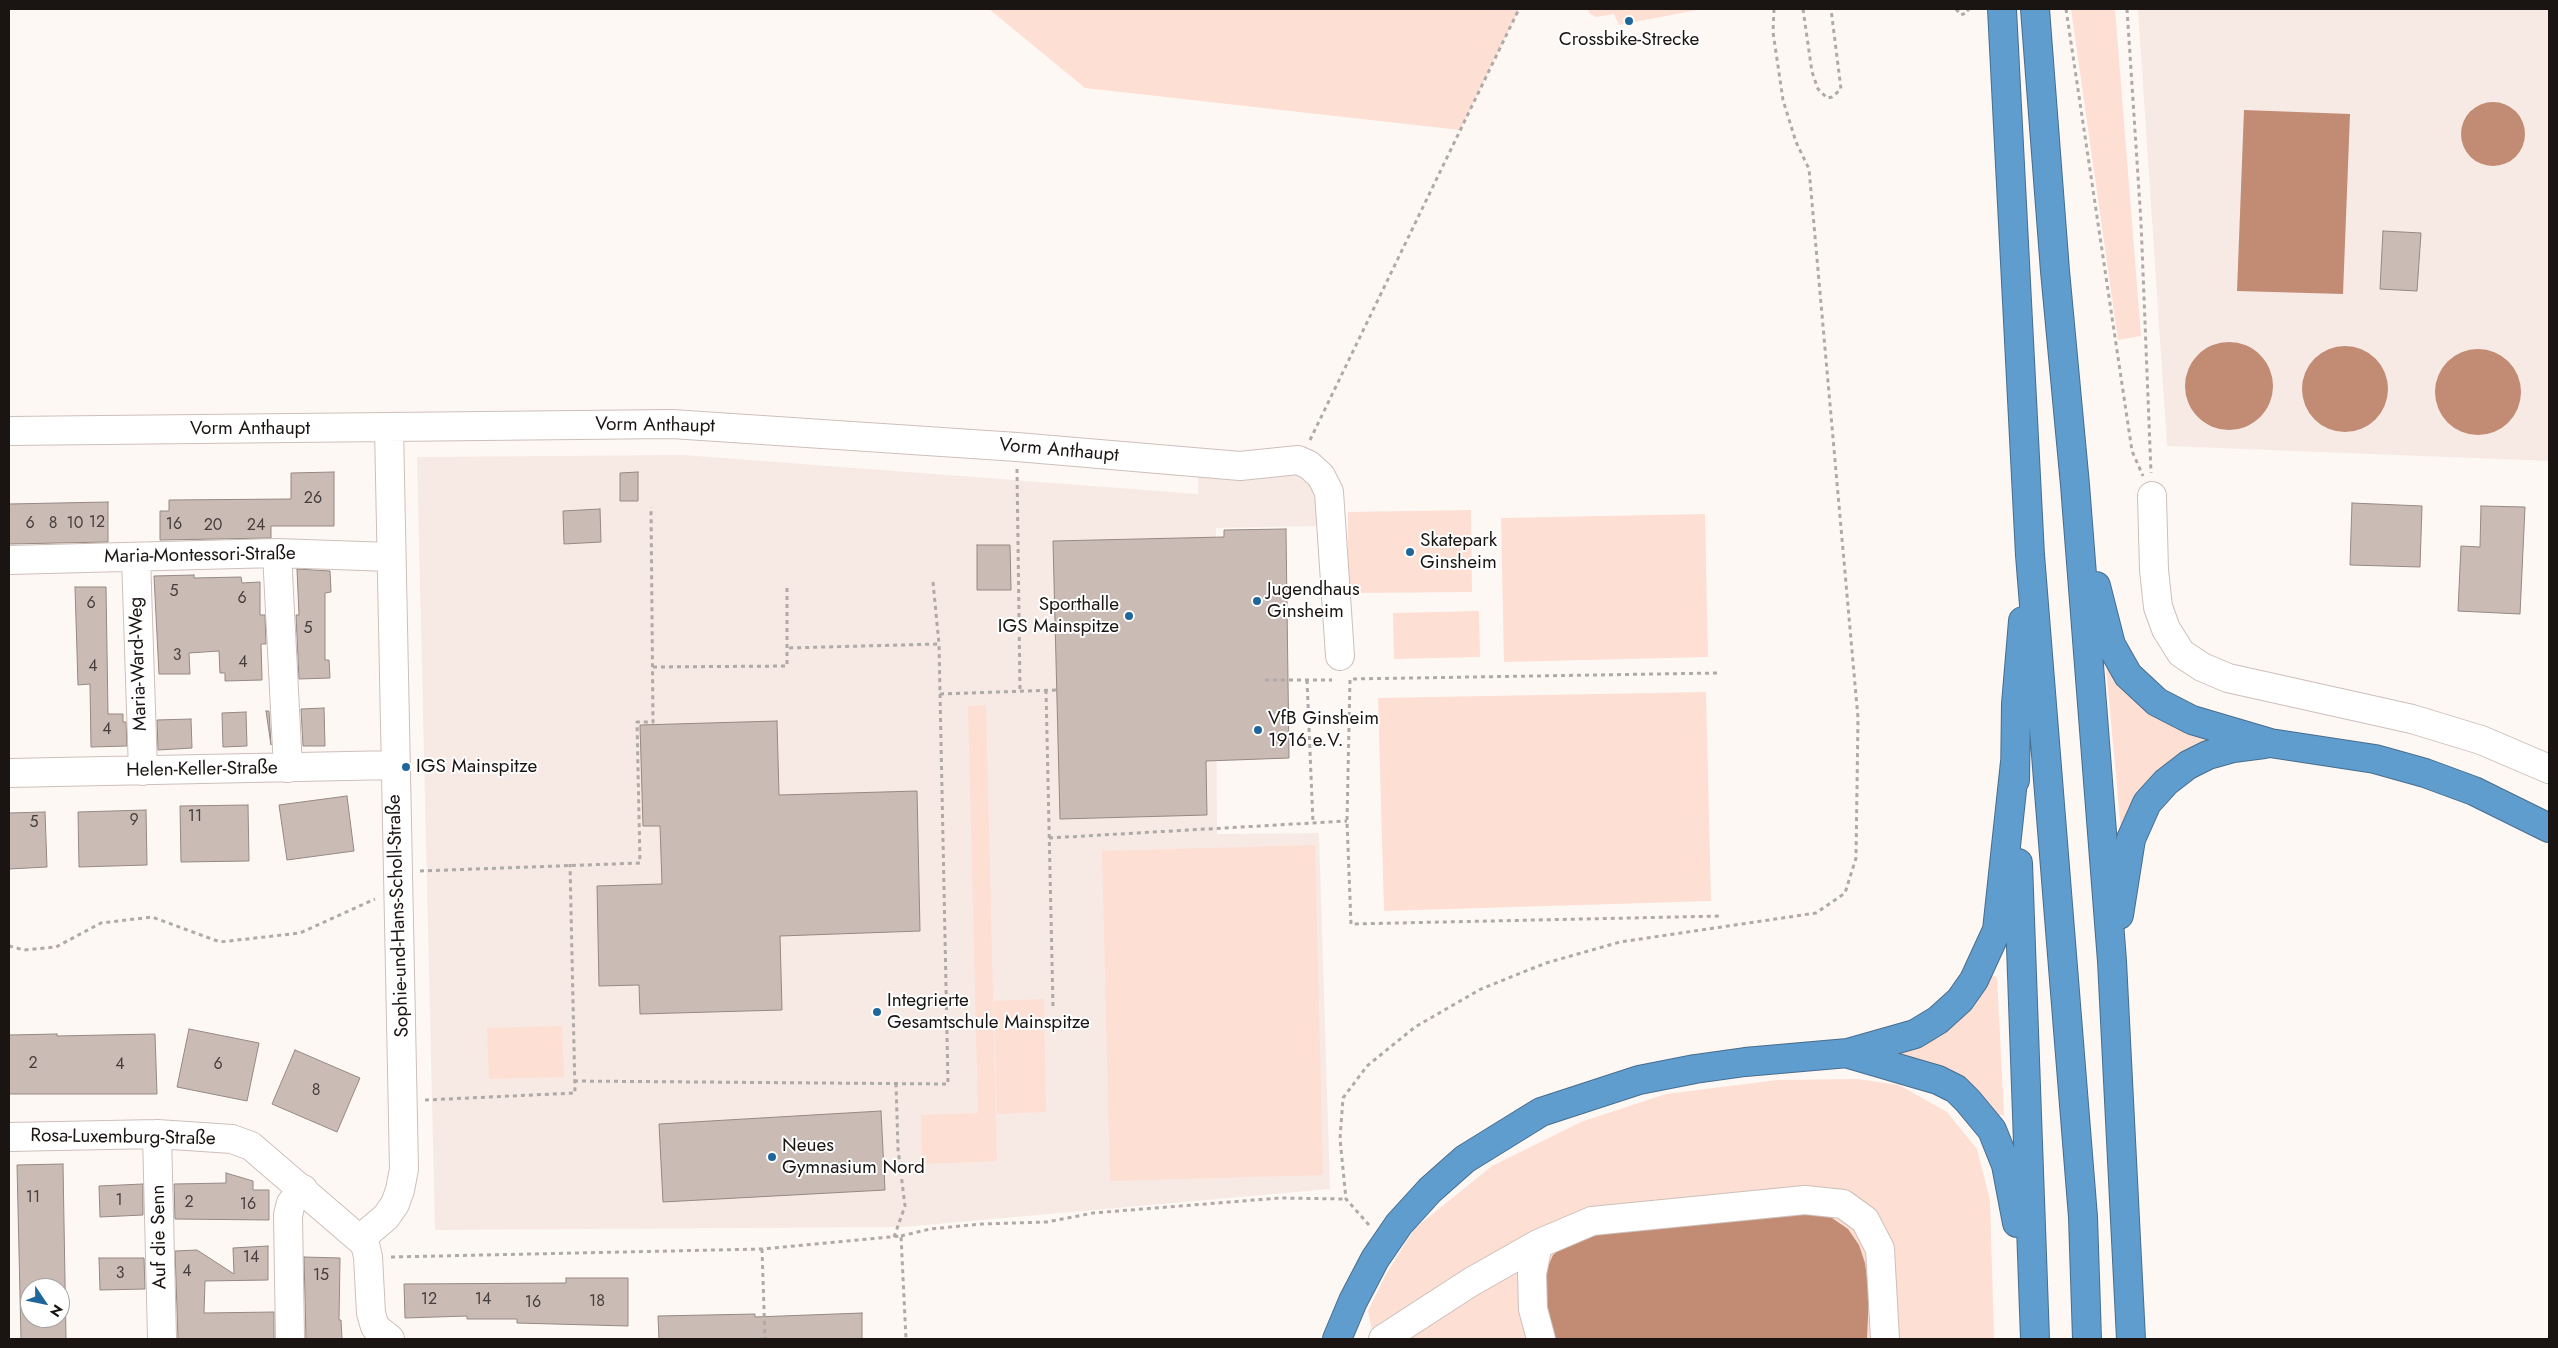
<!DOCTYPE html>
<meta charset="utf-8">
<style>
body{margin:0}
#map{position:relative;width:2558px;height:1348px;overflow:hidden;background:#fef8f5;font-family:Jost,sans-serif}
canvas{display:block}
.frame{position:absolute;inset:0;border:10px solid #1a1513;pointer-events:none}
.north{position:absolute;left:20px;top:1278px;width:50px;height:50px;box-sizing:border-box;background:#fff;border:1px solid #a3a1a1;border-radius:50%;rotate:124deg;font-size:14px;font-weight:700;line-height:20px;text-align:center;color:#1a1513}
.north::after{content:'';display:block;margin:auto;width:18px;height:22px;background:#1f679b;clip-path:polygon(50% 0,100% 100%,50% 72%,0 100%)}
</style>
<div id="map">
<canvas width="2558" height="1348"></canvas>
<div class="frame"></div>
<div class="north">N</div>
</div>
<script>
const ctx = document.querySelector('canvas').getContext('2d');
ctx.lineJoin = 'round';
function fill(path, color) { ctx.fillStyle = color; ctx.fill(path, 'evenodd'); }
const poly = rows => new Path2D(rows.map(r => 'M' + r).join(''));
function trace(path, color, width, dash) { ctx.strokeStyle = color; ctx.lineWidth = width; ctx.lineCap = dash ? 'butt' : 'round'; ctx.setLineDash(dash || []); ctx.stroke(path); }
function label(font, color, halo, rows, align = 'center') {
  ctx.font = font + ' Jost,sans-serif'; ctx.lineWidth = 4; ctx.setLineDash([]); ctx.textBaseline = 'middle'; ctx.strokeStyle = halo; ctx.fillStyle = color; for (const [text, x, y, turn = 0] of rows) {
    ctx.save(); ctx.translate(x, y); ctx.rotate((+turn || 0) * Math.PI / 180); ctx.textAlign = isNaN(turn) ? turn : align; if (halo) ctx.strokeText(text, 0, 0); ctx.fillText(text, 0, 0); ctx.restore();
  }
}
fill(poly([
 [2138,9,2549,9,2549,461,2167,446],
 [684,455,1198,494,1198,472,1305,473,1319,486,1325,526,1216,528,1217,834,1319,833,1330,1189,903,1227,435,1230,417,457]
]), '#f7eae4');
fill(poly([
 [989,9,1519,9,1460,130,1085,88],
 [1588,9,1702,9,1619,25,1614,14,1596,17,1589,13],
 [2071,9,2115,9,2141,336,2118,340],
 [1471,510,1472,592,1348,593,1348,512],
 [1705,514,1708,657,1504,662,1501,518],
 [1479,611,1480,657,1394,659,1393,613],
 [2106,667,2118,682,2238,740,2121,831],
 [1706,692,1711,901,1384,911,1378,698],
 [986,705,997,1161,922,1164,921,1115,978,1113,968,706],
 [1315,845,1323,1175,1110,1181,1102,851],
 [1990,975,1997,977,2004,1115,1996,1115,1948,1072,1917,1059,1883,1053],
 [1044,999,1046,1112,997,1114,994,1001],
 [562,1026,564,1077,489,1079,487,1028],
 [1857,1079,1899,1085,1947,1112,1977,1149,1990,1200,1994,1339,1382,1339,1379,1332,1372,1330,1368,1311,1386,1274,1415,1228,1492,1166,1581,1122,1666,1094,1777,1080]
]), '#fddfd3');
fill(poly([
 '2461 134a32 32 0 1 1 64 0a32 32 0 1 1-64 0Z',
 [2244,110,2350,114,2343,294,2237,291],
 '2185 386a44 44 0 1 1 88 0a44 44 0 1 1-88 0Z',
 '2302 389a43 43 0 1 1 86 0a43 43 0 1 1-86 0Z',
 '2435 392a43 43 0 1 1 86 0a43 43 0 1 1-86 0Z',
 [1804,1211,1832,1218,1848,1229,1859,1245,1865,1263,1869,1294,1867,1339,1553,1339,1543,1293,1546,1271,1553,1255,1567,1243,1605,1233]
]), '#c28b74');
const building = poly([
 [2383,231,2421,233,2417,291,2380,289,2383,231],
 [334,472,334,526,271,526,271,538,160,540,160,511,169,511,169,500,291,499,291,473,334,472],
 [638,472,638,501,620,501,620,473,638,472],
 [108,502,108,542,9,544,9,504,108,502],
 [2352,503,2422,506,2420,567,2350,565,2352,503],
 [2481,506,2525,507,2520,614,2458,611,2461,546,2480,547,2481,506],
 [600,509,601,542,564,544,563,511,600,509],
 [1286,529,1289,758,1206,761,1207,815,1060,819,1053,541,1224,537,1224,530,1286,529],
 [977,545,1010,545,1011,590,977,590,977,545],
 [297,569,330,571,331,592,325,593,325,660,329,660,330,678,299,679,296,615,299,615,297,569],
 [194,575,194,578,241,577,242,583,260,582,260,615,265,615,266,644,261,644,262,680,225,681,225,673,220,673,219,651,189,653,190,674,159,674,154,576,194,575],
 [75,587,106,587,108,714,123,714,123,722,126,722,127,746,91,747,90,684,78,685,75,587],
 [324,708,325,746,303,746,301,709,324,708],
 [266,711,269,711,271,745,266,711],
 [246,712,247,746,223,747,222,713,246,712],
 [191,719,192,748,158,750,157,720,191,719],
 [777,721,779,795,917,791,920,931,780,936,782,1010,640,1014,639,985,599,986,597,886,662,884,660,826,643,826,640,725,777,721],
 [347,796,354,851,287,860,279,805,347,796],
 [248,805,249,861,181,862,180,806,248,805],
 [146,810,147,865,79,867,78,812,146,810],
 [45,812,47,867,9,869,9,813,45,812],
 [189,1029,259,1043,247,1101,177,1087,189,1029],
 [57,1034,57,1036,155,1034,157,1094,9,1094,9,1035,57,1034],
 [295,1050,360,1078,337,1132,272,1104,295,1050],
 [881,1111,885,1190,663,1202,659,1124,881,1111],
 [63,1164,66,1339,21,1339,17,1165,63,1164],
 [30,1288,60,1288,60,1318,30,1318,30,1288],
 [226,1173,253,1181,253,1190,269,1190,269,1220,175,1219,174,1184,226,1183,226,1173],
 [143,1184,143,1215,100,1217,99,1186,143,1184],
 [268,1246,268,1280,205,1281,204,1313,274,1312,274,1339,178,1339,175,1251,197,1250,234,1274,233,1248,268,1246],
 [304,1257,340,1258,339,1320,341,1320,342,1339,306,1339,304,1257],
 [99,1258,144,1258,145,1289,100,1290,99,1258],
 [566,1278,628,1278,628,1326,517,1323,517,1319,467,1319,467,1316,405,1318,404,1284,566,1283,566,1278],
 [862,1313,862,1339,659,1339,658,1316,755,1314,755,1317,862,1313]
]);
fill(building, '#cabbb5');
trace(building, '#968883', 1);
const minor = poly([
 [9,431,672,424,1017,447,1240,466,1298,460,1309,465,1321,476,1329,492,1340,656],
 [2152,496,2154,570,2158,607,2166,629,2181,653,2202,667,2228,678,2412,719,2481,740,2549,769],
 [277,553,288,768],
 [136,557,143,771],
 [9,560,277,553,390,557],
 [9,773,395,765],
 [157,1134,162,1339],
 [9,1137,157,1134,232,1139,251,1146,365,1244,368,1257,371,1313,375,1327,390,1339],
 [360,1239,386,1217,395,1204,400,1190,404,1169,389,428],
 [1538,1244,1532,1274,1533,1309,1541,1339],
 [290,1339,288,1215,291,1203,303,1189],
 [1383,1339,1471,1282,1538,1244,1592,1221,1805,1200,1843,1204,1865,1220,1880,1249,1885,1339]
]);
const highway = poly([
 [2002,9,2030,555,2083,1217,2087,1339],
 [2035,9,2055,271,2075,485,2112,961,2131,1339],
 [2096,586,2111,645,2128,675,2157,702,2192,720,2270,743,2375,759,2425,773,2474,791,2549,828],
 [2015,780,2016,704,2023,621],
 [2018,863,2035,1339],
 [2119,915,2131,839,2147,803,2166,782,2188,765,2208,755,2233,748,2264,744],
 [1849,1054,1938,1080,1956,1089,1968,1101,1992,1130,2006,1165,2017,1223],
 [1337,1339,1353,1301,1375,1259,1399,1224,1430,1190,1465,1159,1541,1112,1639,1080,1695,1069,1745,1062,1848,1053,1915,1034,1938,1020,1960,1000,1974,980,1997,930,2015,762]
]);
trace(minor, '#cdbfb9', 30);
trace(highway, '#476d8d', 30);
trace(poly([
 [1803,9,1812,72,1818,89,1827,98,1832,97,1841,89,1831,9],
 [1956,9,1961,15,1968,12,1968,9],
 [2066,9,2132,451,2143,476],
 [2127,9,2141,222,2151,473],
 [1310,440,1519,9],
 [1017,469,1020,691],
 [933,582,939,644],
 [653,667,787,666,787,584],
 [1717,673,1350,679,1347,821,1351,924,1722,916],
 [1265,680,1332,680],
 [1307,680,1313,823],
 [1046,690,1053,1007],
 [940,694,1056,690],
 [1049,838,1347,821],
 [420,871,640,863,637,722,653,722,651,507],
 [9,946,24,950,56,947,101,923,152,917,220,942,300,933,375,899],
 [574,1081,948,1084,939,644,787,648],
 [425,1100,575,1093,570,864],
 [1369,1225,1346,1199,1340,1139,1343,1098,1367,1066,1415,1027,1481,989,1546,963,1620,942,1816,913,1845,893,1856,858,1858,718,1809,169,1796,142,1783,100,1773,32,1774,9],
 [901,1236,930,1229,982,1224,1047,1222,1093,1213,1280,1198,1346,1199],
 [894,1237,905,1206,898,1149,896,1083],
 [762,1249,765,1339],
 [391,1257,762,1249,901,1236,906,1339]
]), '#afa9a7', 3, [4, 4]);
trace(minor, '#fff', 28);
trace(highway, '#5f9dcf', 28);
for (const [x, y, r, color] of [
 [1629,21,5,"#1f679b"],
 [1410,552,5,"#1f679b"],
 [1257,601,5,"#1f679b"],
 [1129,616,5,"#1f679b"],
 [1258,730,5,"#1f679b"],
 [406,767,5,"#1f679b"],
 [877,1012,5,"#1f679b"],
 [772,1157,5,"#1f679b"]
]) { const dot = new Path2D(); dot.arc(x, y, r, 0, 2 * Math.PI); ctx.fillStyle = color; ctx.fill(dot); trace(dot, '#fff', 2); }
label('16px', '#463e3c', null, [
 ["26",313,499],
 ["12",97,523],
 ["6",30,524],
 ["8",53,524],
 ["10",75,524],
 ["16",174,525],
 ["20",213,526],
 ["24",256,526],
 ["5",174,592],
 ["6",242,599],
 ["6",91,604],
 ["5",308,629],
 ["3",177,656],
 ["4",243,663],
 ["4",93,667],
 ["4",107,730],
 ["11",195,817],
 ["9",134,821],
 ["5",34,823],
 ["2",33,1064],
 ["4",120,1065],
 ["6",218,1065],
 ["8",316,1091],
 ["11",33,1198],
 ["1",119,1201],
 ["2",189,1203],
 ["16",248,1205],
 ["14",251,1258],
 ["4",187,1272],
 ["3",120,1274],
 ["15",321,1276],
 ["12",429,1300],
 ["14",483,1300],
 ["18",597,1302],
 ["16",533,1303]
]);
label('19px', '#1a1513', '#fff', [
 ["Crossbike-Strecke",1629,40,"center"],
 ["Skatepark",1420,541],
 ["Ginsheim",1420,563],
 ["Jugendhaus",1267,590],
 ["Ginsheim",1267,612],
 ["Sporthalle",1119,605,"right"],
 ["IGS Mainspitze",1119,627,"right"],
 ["VfB Ginsheim",1268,719],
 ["1916 e.V.",1268,741],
 ["IGS Mainspitze",416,767],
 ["Integrierte",887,1001],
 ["Gesamtschule Mainspitze",887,1023],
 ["Neues",782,1146],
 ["Gymnasium Nord",782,1168]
], 'left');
label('19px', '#1a1513', '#fff', [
 ["Vorm Anthaupt",655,426,1],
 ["Vorm Anthaupt",250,429],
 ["Vorm Anthaupt",1059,451,5],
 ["Maria-Montessori-Straße",200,556,-1],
 ["Maria-Ward-Weg",139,664,-92],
 ["Helen-Keller-Straße",202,770,-1],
 ["Sophie-und-Hans-Scholl-Straße",399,916,-92],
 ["Rosa-Luxemburg-Straße",123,1138,1],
 ["Auf die Senn",160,1237,-91]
]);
</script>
